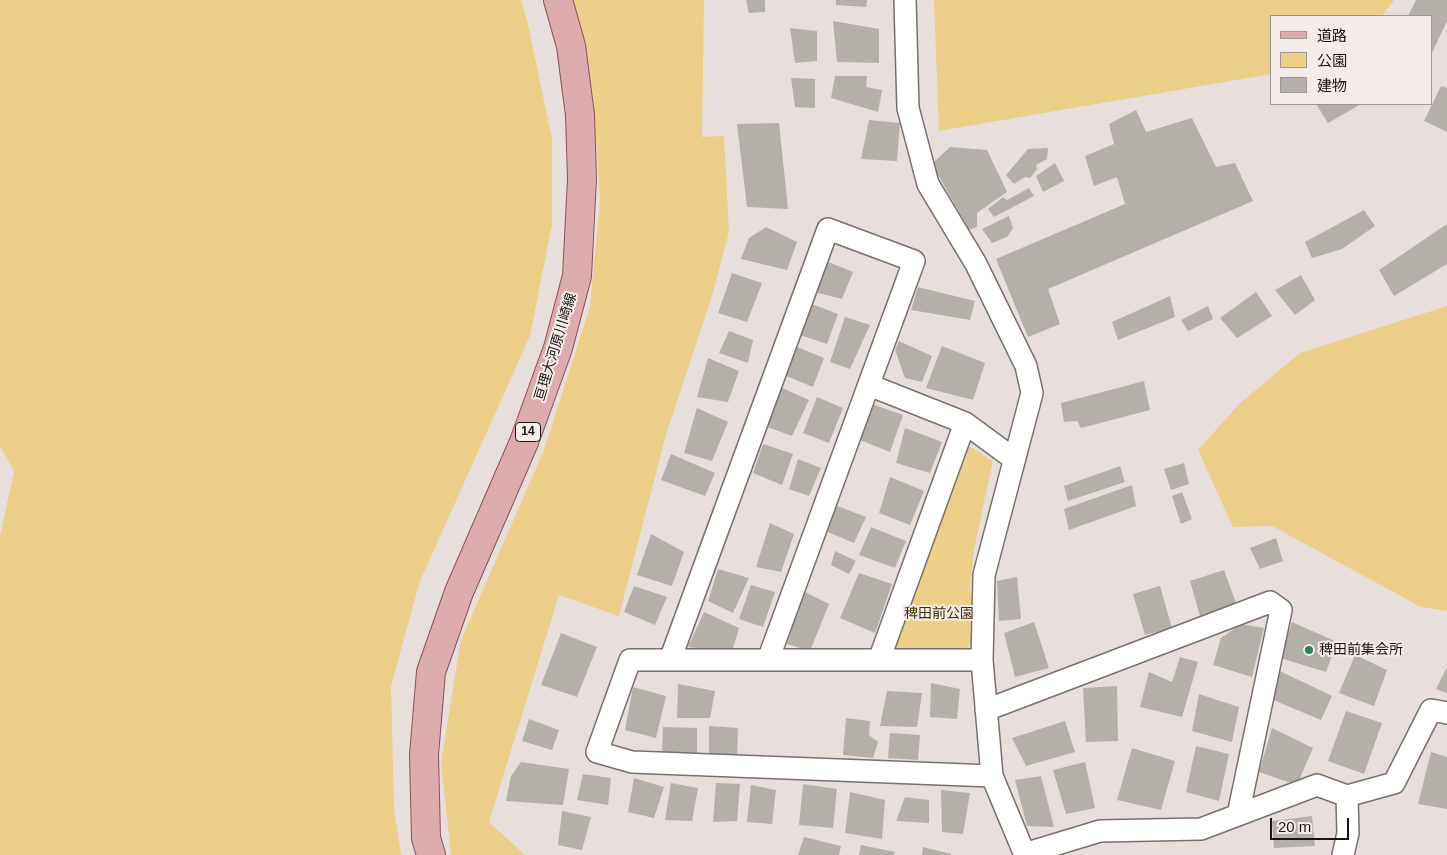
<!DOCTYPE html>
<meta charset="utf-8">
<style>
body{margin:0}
#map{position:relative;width:1447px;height:855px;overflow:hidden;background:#e8dfdc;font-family:Arial,"Noto Sans JP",sans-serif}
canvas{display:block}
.legend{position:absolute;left:1270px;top:15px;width:162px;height:90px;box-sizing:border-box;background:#f5ece9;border:1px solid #9d9694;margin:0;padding:6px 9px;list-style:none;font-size:15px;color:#181514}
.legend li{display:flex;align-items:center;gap:10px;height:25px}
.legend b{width:25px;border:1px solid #9d9694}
.scale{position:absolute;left:1270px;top:818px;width:79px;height:22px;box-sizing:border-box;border:2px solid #181514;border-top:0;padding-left:6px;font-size:15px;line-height:18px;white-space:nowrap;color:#181514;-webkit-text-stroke:4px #f5ece9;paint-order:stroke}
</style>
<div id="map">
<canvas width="1447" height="855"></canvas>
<ul class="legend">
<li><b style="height:6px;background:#dcabae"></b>道路</li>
<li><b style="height:14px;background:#eccf89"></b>公園</li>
<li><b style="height:14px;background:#b5afaa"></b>建物</li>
</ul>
<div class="scale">20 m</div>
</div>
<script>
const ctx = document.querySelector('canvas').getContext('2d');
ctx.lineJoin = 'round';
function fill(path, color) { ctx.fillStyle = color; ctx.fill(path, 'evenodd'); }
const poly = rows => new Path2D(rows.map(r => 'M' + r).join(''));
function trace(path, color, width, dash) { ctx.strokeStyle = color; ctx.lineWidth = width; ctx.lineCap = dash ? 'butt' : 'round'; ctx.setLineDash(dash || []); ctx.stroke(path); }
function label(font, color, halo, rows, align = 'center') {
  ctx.font = font + ' Arial,"Noto Sans JP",sans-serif'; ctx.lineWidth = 4; ctx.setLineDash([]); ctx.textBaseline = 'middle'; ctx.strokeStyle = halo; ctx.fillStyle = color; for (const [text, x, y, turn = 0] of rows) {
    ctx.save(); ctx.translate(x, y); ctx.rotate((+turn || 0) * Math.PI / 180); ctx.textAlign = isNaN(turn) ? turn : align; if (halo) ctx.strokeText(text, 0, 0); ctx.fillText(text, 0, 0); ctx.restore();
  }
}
fill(poly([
 [0,0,521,0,527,20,552,139,552,224,530,336,420,581,391,686,394,809,401,855,0,855,0,536,14,471,0,446],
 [572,0,704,0,702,137,724,136,729,232,712,296,665,438,619,616,559,595,489,822,525,855,451,855,441,762,461,640,544,450,590,307,600,201,593,96],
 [934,0,1394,0,1382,16,1271,16,1271,74,939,131],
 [1447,306,1447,611,1421,607,1272,526,1233,527,1198,450,1239,404,1300,353],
 [964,443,993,461,974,550,970,589,976,636,966,649,890,651]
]), '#eccf89');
fill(poly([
 [746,0,765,0,765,12,749,13],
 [836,0,867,0,866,7,836,5],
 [1416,0,1447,0,1447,21,1431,55,1431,16,1408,16],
 [833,21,879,29,879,63,837,62],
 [790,28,817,31,817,61,795,63],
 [835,76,867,76,866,87,882,90,878,112,831,98],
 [791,78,815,79,815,108,795,107],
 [1441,86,1447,88,1447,132,1424,121],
 [1316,104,1361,104,1328,123],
 [1136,110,1146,132,1192,118,1216,167,1235,163,1253,201,1048,289,1060,324,1028,337,996,259,1125,204,1117,177,1094,186,1085,156,1114,144,1109,124],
 [869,120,900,123,897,161,861,159],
 [779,123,788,209,747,207,737,124],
 [950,147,987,150,1007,192,977,213,977,227,969,230,932,164],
 [1048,148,1047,159,1036,165,1037,169,1030,178,1025,177,1014,184,1006,175,1028,149],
 [1055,163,1064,181,1043,192,1036,176],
 [1029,188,1034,196,994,217,988,209,1003,197,1007,200],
 [1364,210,1375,226,1342,249,1312,258,1305,242],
 [1009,216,1013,228,1007,237,992,243,982,229],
 [1447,224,1447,264,1394,296,1379,270],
 [766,227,797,242,787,270,741,259,749,238],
 [826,261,853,272,842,299,814,292],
 [732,273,762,283,747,322,718,313],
 [1301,275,1315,300,1295,315,1275,290],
 [918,287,975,301,970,320,911,310],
 [1256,292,1272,316,1237,338,1220,318],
 [1170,296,1175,317,1118,340,1112,322],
 [809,303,838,314,827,344,797,334],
 [1208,306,1213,319,1188,331,1181,320],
 [845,317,870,325,850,369,830,362],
 [729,331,753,340,748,363,719,353],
 [899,341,932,356,922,382,905,378,895,350],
 [795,346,824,358,813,387,784,375],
 [942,346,985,363,973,400,926,388],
 [708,358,739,371,728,402,697,397],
 [1144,381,1150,410,1081,428,1077,421,1064,422,1061,403],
 [780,387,809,400,792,436,767,427],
 [817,397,843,408,829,443,803,433],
 [872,404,903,415,890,452,860,440],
 [697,408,728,422,712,461,684,453],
 [905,428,942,442,930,473,896,463],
 [763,444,793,454,782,485,753,473],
 [671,454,715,473,705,496,661,480],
 [798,459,821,468,809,496,789,489],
 [1184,463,1189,484,1171,490,1164,469],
 [1120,466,1125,482,1068,501,1064,486],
 [890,477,924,491,910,525,879,513],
 [1132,485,1136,506,1069,530,1064,509],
 [1182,492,1192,519,1181,524,1172,496],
 [832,504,866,517,854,543,823,530],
 [770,523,794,534,781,572,756,567],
 [871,527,906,541,895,568,859,555],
 [651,534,684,552,672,586,637,575],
 [1276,538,1283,561,1260,569,1250,548],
 [835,551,856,561,849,574,831,565],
 [718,569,749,578,733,613,708,601],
 [1224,570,1236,603,1200,616,1190,581],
 [859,573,892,584,875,633,840,618],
 [1017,577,1021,619,999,621,997,581],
 [751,585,775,592,763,627,739,619],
 [634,586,667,597,655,625,624,612],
 [1160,586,1172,628,1145,635,1133,594],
 [803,591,829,604,810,651,787,644],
 [704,612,739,628,732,652,688,647],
 [1034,622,1049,668,1015,677,1004,633],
 [1292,622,1337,642,1326,672,1280,658],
 [1241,624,1264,628,1252,677,1213,665,1221,638],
 [561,633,597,647,577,697,541,685],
 [1355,655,1387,670,1374,706,1339,693],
 [1180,657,1198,662,1182,717,1140,707,1149,672,1172,682],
 [1447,667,1447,693,1436,689],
 [1280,671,1332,696,1321,720,1271,699],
 [931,683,960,689,957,719,930,717],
 [678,684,715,691,710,718,677,718],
 [1117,686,1118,741,1086,742,1083,688],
 [633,687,666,696,656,738,625,730],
 [887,691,922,693,917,727,880,726],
 [1199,694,1239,707,1232,742,1192,731],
 [1346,711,1382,723,1364,774,1328,761],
 [846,718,870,721,869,735,878,742,873,758,843,755],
 [529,719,559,730,552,750,522,741],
 [1065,721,1075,752,1026,766,1012,738],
 [709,726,738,728,737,759,709,759],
 [663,727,697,728,697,758,662,755],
 [1272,728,1313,748,1297,785,1259,772],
 [890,733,920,735,918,760,888,758],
 [1196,746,1229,754,1219,801,1186,792],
 [1132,748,1175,761,1161,810,1117,800],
 [1431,752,1447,757,1447,809,1418,804],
 [521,762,569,769,563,805,506,801,511,776],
 [1085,762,1095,808,1066,814,1053,770],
 [583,774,611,778,608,805,577,800],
 [1041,776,1054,827,1027,826,1015,780],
 [634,778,664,787,654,818,628,812],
 [671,783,698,788,692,821,665,820],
 [716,783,740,784,737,821,713,822],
 [803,784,837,789,833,828,799,825],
 [751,785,776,790,772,824,747,822],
 [941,790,970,793,963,834,942,832],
 [850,792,885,800,882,839,845,833],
 [905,797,929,800,929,823,896,821],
 [562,811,591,817,582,850,558,845],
 [1312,816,1315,846,1274,848,1272,821],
 [804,837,841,846,839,855,798,855],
 [861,845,895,852,894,855,859,855],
 [923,847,951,854,951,855,922,855]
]), '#b5afaa');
const street = poly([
 [905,0,908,108,928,184,976,264,1026,366,1032,393,984,575,982,660,992,776,1025,855],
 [869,385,965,423,1014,459],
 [670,660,828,229,914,261,768,660],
 [879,660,965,423],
 [982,660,630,660,597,752,632,762,992,776],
 [986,710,1270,602,1281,610,1238,815],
 [1024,854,1100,831,1201,829,1317,785,1347,796,1394,783,1431,710,1447,713],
 [1343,855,1348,833,1347,796]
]);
const primary = poly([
 [431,855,426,838,424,755,431,672,459,592,524,442,558,348,577,276,582,179,580,115,571,46,558,0]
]);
trace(street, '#77706d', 24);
trace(primary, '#885255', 30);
trace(street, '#fff', 21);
trace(primary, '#dcabae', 28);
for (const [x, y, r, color] of [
 [1309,650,5,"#298459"]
]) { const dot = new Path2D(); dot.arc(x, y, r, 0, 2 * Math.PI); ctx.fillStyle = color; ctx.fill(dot); trace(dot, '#f5ece9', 2); }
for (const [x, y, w] of [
 [528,432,25]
]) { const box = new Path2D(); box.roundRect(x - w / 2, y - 9.5, w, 19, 4); ctx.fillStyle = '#f5ece9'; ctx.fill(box); trace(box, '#181514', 1); }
label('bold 12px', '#181514', null, [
 ["14",528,432]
]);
label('14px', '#181514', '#f5ece9', [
 ["亘理大河原川崎線",556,347,-73]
]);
label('14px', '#3e2f05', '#f5ece9', [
 ["稗田前公園",939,614]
]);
label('14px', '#181514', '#f5ece9', [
 ["稗田前集会所",1319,650]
], 'left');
</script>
